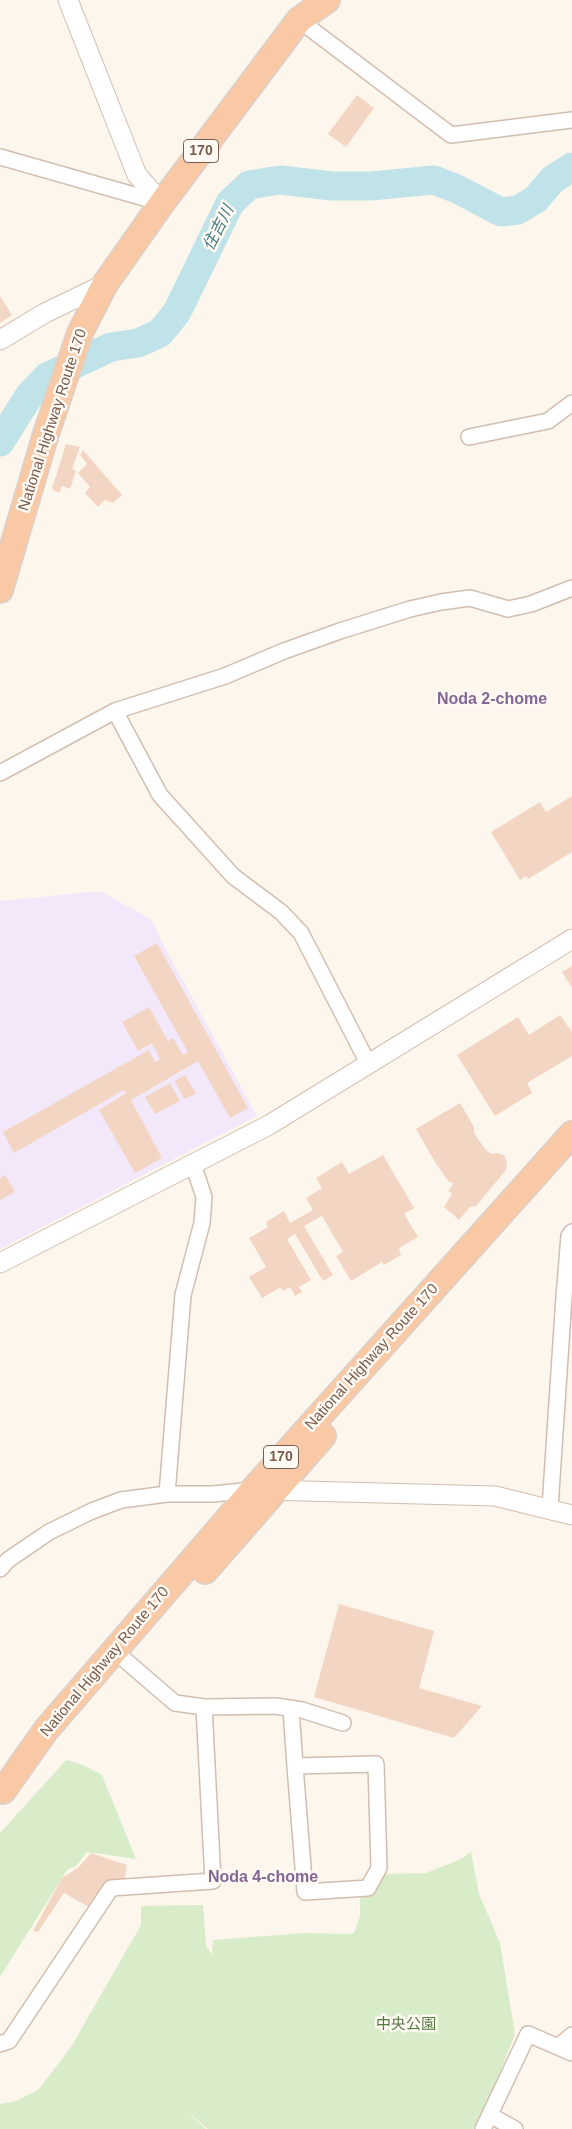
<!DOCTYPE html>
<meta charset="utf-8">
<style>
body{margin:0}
canvas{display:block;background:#fdf6ec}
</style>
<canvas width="572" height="2129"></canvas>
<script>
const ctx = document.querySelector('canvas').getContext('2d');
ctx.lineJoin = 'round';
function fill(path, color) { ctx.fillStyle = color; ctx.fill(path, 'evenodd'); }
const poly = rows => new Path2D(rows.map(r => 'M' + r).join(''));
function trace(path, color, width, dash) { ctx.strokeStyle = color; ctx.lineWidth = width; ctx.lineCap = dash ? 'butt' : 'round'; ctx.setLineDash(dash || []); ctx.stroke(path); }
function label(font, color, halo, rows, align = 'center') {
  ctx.font = font + ' Arial,"Noto Sans JP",sans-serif'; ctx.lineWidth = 5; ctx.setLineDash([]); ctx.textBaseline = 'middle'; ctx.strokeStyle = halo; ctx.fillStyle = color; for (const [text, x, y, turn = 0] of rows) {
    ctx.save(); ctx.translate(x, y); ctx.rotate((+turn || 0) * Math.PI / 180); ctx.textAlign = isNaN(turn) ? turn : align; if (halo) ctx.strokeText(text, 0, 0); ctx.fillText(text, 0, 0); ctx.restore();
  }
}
fill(poly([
 [100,891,152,920,166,950,257,1116,0,1249,0,901]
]), '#f3e8fa');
fill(poly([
 [66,1760,83,1765,102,1775,136,1859,87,1852,76,1866,67,1870,0,1977,0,1833],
 [471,1852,479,1894,500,1943,515,2034,488,2102,473,2129,208,2129,183,2108,206,2129,0,2129,0,2104,16,2101,38,2090,71,2047,141,1925,141,1906,203,1905,206,1945,212,1955,213,1940,305,1933,349,1934,354,1933,360,1916,360,1893,383,1874,426,1873,461,1859]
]), '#d8ecc9');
trace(poly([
 [0,442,29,396,47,377,111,347,138,343,160,333,177,312,230,203,249,185,280,180,332,186,371,186,434,180,457,189,501,212,518,210,536,199,552,180,572,167]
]), '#bfe3e8', 29);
fill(poly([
 [357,95,374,108,346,147,328,134],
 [0,296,12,315,0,323],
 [66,444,80,447,72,469,76,471,70,489,62,486,59,493,52,489],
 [83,450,122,495,113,503,105,500,98,507,85,493,90,487,78,473,87,464,80,455],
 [572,796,572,852,528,879,526,876,520,880,491,832,540,802,546,812],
 [157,943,248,1108,230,1118,198,1061,131,1100,162,1158,135,1173,99,1110,126,1093,124,1090,14,1153,3,1132,149,1050,155,1062,160,1059,152,1043,138,1051,122,1022,149,1007,168,1041,173,1038,183,1055,188,1052,134,956],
 [572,966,572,988,562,972],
 [560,1015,572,1032,572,1056,527,1083,532,1093,495,1116,457,1055,518,1017,529,1035],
 [185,1075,196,1094,184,1099,175,1081],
 [170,1083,180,1101,155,1114,145,1097],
 [460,1103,474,1127,474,1133,485,1149,491,1154,497,1153,504,1155,507,1163,506,1170,476,1206,470,1207,459,1220,444,1207,452,1194,448,1191,454,1183,449,1182,435,1162,416,1129],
 [383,1155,414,1208,404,1214,418,1237,399,1248,401,1255,384,1265,382,1262,351,1281,336,1256,343,1252,322,1216,304,1226,333,1275,323,1281,295,1234,287,1239,311,1280,299,1287,302,1292,295,1296,290,1287,283,1291,281,1287,262,1298,249,1277,266,1267,249,1238,268,1227,266,1222,284,1211,290,1223,313,1210,306,1198,322,1188,316,1178,342,1162,349,1174],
 [5,1175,15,1192,0,1200,0,1178],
 [339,1604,434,1631,419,1688,482,1706,454,1738,314,1697],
 [91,1853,127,1865,124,1884,91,1908,64,1893,38,1932,33,1931,62,1878,78,1868]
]), '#f3d5c3');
const minor = poly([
 [299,20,451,135,572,120],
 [0,157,162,203],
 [469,437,548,421,572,403],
 [115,711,160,795,233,876,281,912,301,933,369,1065],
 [0,773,115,711,225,676,284,651,340,631,410,609,441,602,470,598,508,609,531,604,572,588],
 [167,1494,183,1295,202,1223,204,1197,193,1164],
 [550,1508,564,1297,569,1236,572,1232],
 [0,1569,8,1560,49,1532,92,1511,121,1500,167,1494,213,1494,253,1490],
 [204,1707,275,1706,302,1710,343,1723],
 [291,1709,295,1766,305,1892,368,1888,379,1868,376,1764,295,1766],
 [0,2044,9,2041,111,1888,213,1881,204,1707,175,1703,125,1660],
 [559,2046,572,2035],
 [490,2115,515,2129],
 [483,2129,528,2034,572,2053]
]);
const tertiary = poly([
 [68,0,137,175,162,203],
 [0,340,45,313,105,284],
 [0,1263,269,1125,572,939],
 [266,1490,495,1496,572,1515]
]);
const trunk = poly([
 [0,590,45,437,80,333,105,284,162,203,299,20,327,0],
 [205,1571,323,1436],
 [3,1791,46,1730,253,1490,572,1134]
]);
trace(minor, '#d1beb0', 18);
trace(tertiary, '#d1beb0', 21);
trace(trunk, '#dad1cd', 28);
trace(minor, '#fff', 15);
trace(tertiary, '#fff', 19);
trace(trunk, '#f9c8a4', 25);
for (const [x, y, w] of [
 [201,151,35],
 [281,1457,35]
]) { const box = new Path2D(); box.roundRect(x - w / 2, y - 11.5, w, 23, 4); ctx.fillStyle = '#fffaf3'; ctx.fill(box); trace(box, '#7a5c4d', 1); }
label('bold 14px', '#7a5c4d', null, [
 ["170",201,151],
 ["170",281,1457]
]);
label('15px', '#7a5c4d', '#fffaf3', [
 ["National Highway Route 170",53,420,-72],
 ["National Highway Route 170",372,1357,-48],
 ["National Highway Route 170",105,1662,-50]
]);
label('15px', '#537a41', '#fffaf3', [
 ["中央公園",406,2025]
]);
label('italic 16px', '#437c86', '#fffaf3', [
 ["住吉川",219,228,-63]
]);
label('bold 16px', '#846695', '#fffaf3', [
 ["Noda 2-chome",492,700],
 ["Noda 4-chome",263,1878]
]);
</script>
